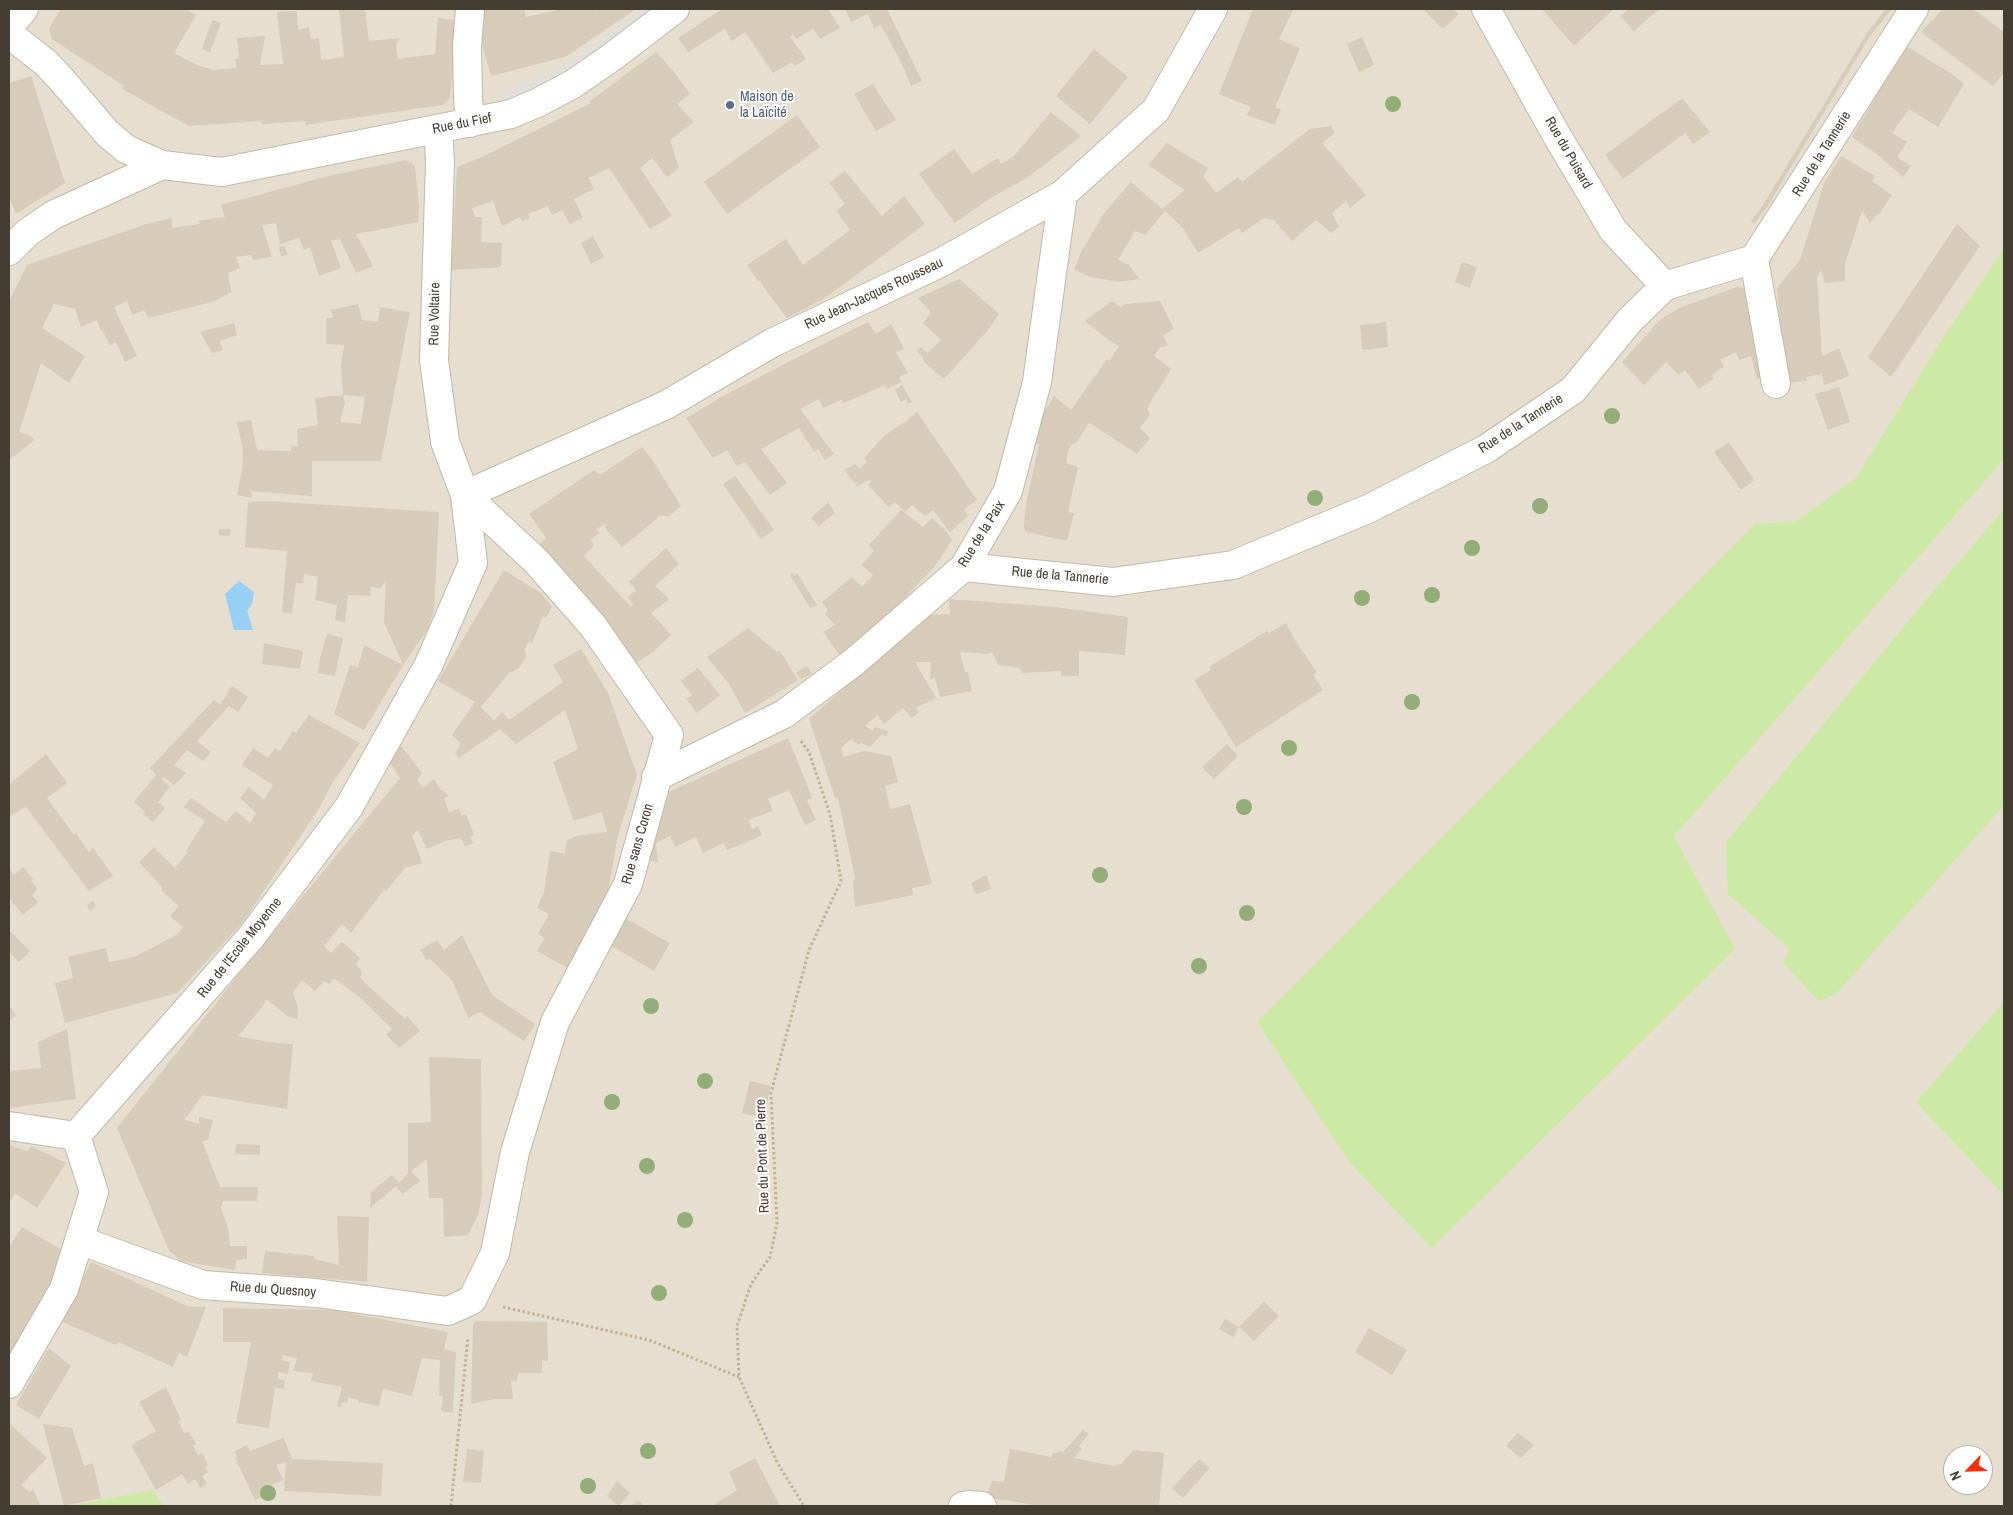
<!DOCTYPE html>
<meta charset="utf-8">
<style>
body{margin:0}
#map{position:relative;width:2013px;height:1515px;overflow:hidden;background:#f2ede1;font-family:"Archivo Narrow",sans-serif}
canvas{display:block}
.frame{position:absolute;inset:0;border:10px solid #443d32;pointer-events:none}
.north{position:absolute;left:1943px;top:1445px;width:50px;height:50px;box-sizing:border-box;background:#fff;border:1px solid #b4b1ad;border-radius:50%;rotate:246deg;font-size:14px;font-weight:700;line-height:20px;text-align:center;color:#443d32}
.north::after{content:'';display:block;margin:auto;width:18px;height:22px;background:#ff2f0b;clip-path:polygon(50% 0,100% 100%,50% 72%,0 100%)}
</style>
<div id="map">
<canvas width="2013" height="1515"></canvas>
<div class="frame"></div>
<div class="north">N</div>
</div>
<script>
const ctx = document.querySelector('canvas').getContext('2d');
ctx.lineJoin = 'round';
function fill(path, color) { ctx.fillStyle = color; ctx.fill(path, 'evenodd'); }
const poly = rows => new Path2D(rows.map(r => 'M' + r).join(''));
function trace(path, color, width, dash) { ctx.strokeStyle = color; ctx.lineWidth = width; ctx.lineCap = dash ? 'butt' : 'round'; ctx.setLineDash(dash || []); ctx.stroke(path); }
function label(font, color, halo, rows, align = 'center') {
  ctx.font = font + ' "Archivo Narrow",sans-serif'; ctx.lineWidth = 4; ctx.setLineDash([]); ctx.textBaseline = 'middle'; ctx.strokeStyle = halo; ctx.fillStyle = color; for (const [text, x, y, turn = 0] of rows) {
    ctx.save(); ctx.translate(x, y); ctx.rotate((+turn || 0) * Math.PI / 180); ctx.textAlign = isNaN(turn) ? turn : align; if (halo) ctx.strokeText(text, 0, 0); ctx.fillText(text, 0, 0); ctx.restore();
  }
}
fill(poly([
 [9,9,2004,9,2004,1506,9,1506],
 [1953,1455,1983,1455,1983,1485,1953,1485]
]), '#e6dfcf');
fill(poly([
 [2004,248,2004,459,1674,836,1735,949,1432,1248,1350,1163,1257,1022,1755,524,1797,521,1856,478,1939,344],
 [2004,509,2004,805,1836,994,1819,1001,1784,964,1789,948,1728,894,1726,842,1926,600],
 [2004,1002,2004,1195,1916,1102],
 [153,1490,164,1506,71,1506]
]), '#cceaa6');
fill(poly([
 [641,9,658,9,583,64,530,92,504,102,500,92,527,82,562,65,600,40]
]), '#e2dfdb');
fill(poly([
 [239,581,254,592,252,604,247,611,253,630,234,630,225,594]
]), '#98cff5');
fill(poly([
 [61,9,185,9,196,15,174,53,197,65,213,70,237,68,235,59,239,58,237,38,265,36,260,65,283,64,277,12,297,11,298,30,309,27,311,39,319,38,321,60,344,57,339,9,365,9,369,41,400,38,396,45,398,59,435,54,438,18,455,20,455,22,457,22,450,98,443,105,305,125,306,121,262,124,262,121,189,126,122,89,124,86,52,39,49,28],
 [482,9,524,9,526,17,562,9,593,9,595,11,599,9,636,9,565,57,491,76,481,41],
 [722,9,828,9,840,28,820,39,813,29,796,39,793,34,790,37,806,59,795,66,792,62,773,73,745,32,732,41,725,29,688,52,678,38],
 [845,9,887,9,922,81,911,86,902,64,881,25,874,28,868,14,851,22],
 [1253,9,1293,10,1279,39,1300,48,1275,108,1281,109,1275,125,1247,115,1251,107,1219,94],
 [1423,9,1453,9,1459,14,1443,29],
 [1542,9,1614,9,1574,46],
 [1629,9,1659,9,1634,31,1620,16],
 [1886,9,1892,9,1870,36,1767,207,1754,224,1751,221,1763,205,1867,33],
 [1943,9,1973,9,2004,32,2004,36,2002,39,2004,41,2004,73,1993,86,1921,32],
 [212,20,221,23,210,52,202,49],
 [1362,37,1374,65,1359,72,1347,44],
 [1906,46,1952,74,1964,84,1938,127,1909,109,1892,133,1907,142,1897,157,1911,166,1903,177,1878,155,1852,137],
 [1094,49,1128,77,1090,124,1056,96],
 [656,52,674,72,690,94,677,104,694,122,670,140,679,168,667,177,652,158,640,168,672,216,650,229,609,168,589,178,594,189,574,199,583,218,570,224,562,210,552,215,548,206,528,214,530,218,522,221,520,217,502,226,493,201,472,208,475,217,482,217,481,242,502,243,501,267,451,270,457,167,484,156,591,103,590,101],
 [31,76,65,183,16,214,9,196,9,83],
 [873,84,896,120,876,131,854,94],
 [1682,98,1710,132,1693,144,1685,133,1623,179,1605,155],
 [1051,112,1081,136,1030,176,989,199,955,223,919,174,954,149,972,174,998,158,1001,164,1014,156],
 [797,115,820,147,727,214,704,182],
 [1331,126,1335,133,1322,143,1366,195,1350,208,1346,201,1332,213,1339,227,1331,233,1316,220,1292,241,1274,220,1264,218,1242,233,1239,228,1198,253,1183,228,1165,211,1145,235,1135,231,1118,260,1129,265,1139,279,1118,282,1087,276,1074,269,1082,250,1105,212,1131,182,1162,209,1185,190,1148,165,1167,143,1208,168,1203,176,1216,193,1238,177,1242,182,1310,129],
 [1841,156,1875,176,1872,181,1892,195,1879,214,1877,214,1870,223,1862,211,1845,264,1845,281,1825,283,1821,270,1817,277,1822,356,1839,348,1849,376,1824,385,1822,374,1806,377,1807,381,1785,383,1777,288,1800,260,1824,183],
 [406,160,415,166,419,204,418,222,356,234,373,266,356,273,340,239,331,241,341,268,319,276,310,247,304,250,299,238,280,244,276,223,262,225,272,257,253,260,252,255,236,257,240,268,228,273,231,292,215,301,149,318,144,310,132,315,127,301,114,307,137,356,125,362,116,342,110,345,102,330,101,331,97,320,81,327,75,309,54,304,42,328,85,356,69,383,41,363,19,432,30,436,34,440,16,455,9,459,9,301,27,265,146,224,172,218,172,228,200,224,199,221,225,217,221,205,332,175],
 [845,171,882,216,904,196,925,224,825,298,787,318,765,289,760,280,758,281,747,265,786,239,803,265,850,230,836,211,845,204,829,183],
 [1957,224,1980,246,1891,377,1868,357],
 [593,236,604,257,591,264,581,243],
 [285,246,288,255,281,256,279,247],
 [1462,262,1477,267,1470,288,1455,282],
 [959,279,999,314,988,330,944,379,924,362,922,356,917,351,921,347,927,353,941,340,923,323,931,312,918,298],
 [1737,287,1744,288,1746,292,1764,377,1757,379,1751,356,1739,360,1736,352,1720,360,1724,366,1712,375,1713,379,1699,389,1685,370,1679,375,1666,362,1644,385,1622,362,1661,319,1679,308],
 [1112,301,1120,307,1126,304,1160,301,1174,329,1163,335,1168,346,1160,347,1154,356,1171,369,1147,408,1150,415,1140,428,1150,438,1137,454,1090,423,1088,424,1076,443,1072,444,1068,451,1066,463,1078,467,1068,512,1074,513,1067,541,1026,532,1024,527,1026,504,1039,444,1033,443,1039,420,1054,396,1071,410,1107,359,1109,361,1119,346,1110,341,1085,321],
 [358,304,362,320,378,322,380,307,410,312,381,461,312,461,312,496,251,491,252,498,237,495,242,470,243,450,237,422,251,420,257,450,291,451,291,446,298,446,297,429,318,425,315,398,343,395,345,403,340,422,361,424,365,397,343,395,341,365,344,345,326,344,326,318,333,318,331,310],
 [868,322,876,334,891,324,904,349,896,352,908,373,899,377,901,382,887,389,885,385,858,397,843,403,841,400,823,408,819,399,800,409,834,454,825,460,818,449,814,452,799,428,761,449,787,483,770,495,745,462,737,466,727,450,713,458,686,418,725,395,829,341],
 [1386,322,1388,347,1362,350,1360,325],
 [234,323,237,335,220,341,223,350,212,353,200,332],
 [902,385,912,402,908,404,906,399,901,402,895,390],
 [1839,387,1850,422,1828,430,1815,394],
 [917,412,977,500,964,509,968,516,950,532,933,510,925,516,912,505,905,512,895,502,889,507,868,485,871,482,869,480,857,486,844,470,855,464,860,469,867,461,864,458,885,435,905,422],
 [1729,442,1754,480,1741,490,1714,452],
 [642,447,653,461,681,506,669,516,657,516,658,518,622,547,605,528,607,522,597,529,600,533,590,540,594,545,584,556,631,607,633,604,628,597,636,590,629,582,666,548,679,564,655,586,669,599,651,613,671,635,654,651,635,664,533,550,546,538,529,514,594,470,600,475],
 [735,476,774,530,761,539,723,484],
 [266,501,439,512,434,611,426,632,403,665,384,622,386,580,381,588,371,587,370,596,348,595,345,622,335,621,337,605,315,600,318,577,304,574,303,583,296,583,292,614,282,612,287,551,245,547,248,502],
 [828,502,835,513,819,526,811,518],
 [901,510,923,527,932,518,944,529,952,540,935,566,875,629,840,656,823,632,835,625,825,614,828,610,822,602,852,577,862,587,873,575,861,565,874,551,869,545],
 [219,529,231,529,230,536,219,535],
 [504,570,542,594,552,607,546,618,543,616,532,643,529,642,525,648,526,657,518,669,509,673,481,707,494,721,502,712,509,720,563,682,553,665,581,649,608,693,637,775,618,835,608,892,571,970,537,951,545,938,538,934,549,914,537,908,544,892,550,851,565,854,566,841,576,836,607,832,602,812,574,821,553,762,578,749,565,710,516,744,500,729,459,758,455,754,461,744,452,735,475,702,438,681],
 [792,573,794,576,797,573,817,605,810,608,790,575],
 [949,599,1055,607,1128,617,1125,655,1079,651,1079,676,1061,676,1061,671,1022,673,1020,668,999,665,991,651,990,654,960,652,965,672,968,672,972,691,940,697,935,678,930,679,931,662,915,662,936,698,916,708,919,712,912,718,903,708,884,724,877,715,865,726,873,731,874,727,888,731,887,736,881,735,870,747,861,743,859,745,851,739,841,748,843,757,864,751,891,756,898,782,885,786,890,809,910,804,932,884,912,888,913,895,855,907,853,882,855,878,838,798,835,798,809,719,878,658,899,642,921,615,950,614],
 [1286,623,1296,642,1317,672,1313,675,1323,690,1236,747,1194,680,1211,670,1209,667,1267,631,1269,633],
 [748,628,777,652,780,651,798,680,745,713,729,684,707,657],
 [327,634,343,638,335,676,318,673,320,658],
 [264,643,303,651,300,669,262,664],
 [364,645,403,665,364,730,334,714,350,665,358,667],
 [807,666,812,674,801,679,796,673],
 [698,668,720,695,697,713,686,699,692,695,681,681],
 [232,686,248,697,238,712,229,706,197,741,211,752,203,761,187,750,174,765,186,773,174,785,164,777,162,780,170,787,158,802,165,808,153,822,143,814,145,812,134,802,156,775,150,768,214,700,220,705],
 [309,715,360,743,331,785,321,805,243,922,177,993,65,1023,55,983,73,978,68,957,106,948,109,962,134,957,178,934,183,927,170,916,179,906,161,890,162,887,139,862,154,847,175,868,188,852,186,851,205,821,184,807,191,798,226,822,236,811,250,823,256,813,240,798,249,787,264,800,273,785,242,765,253,748,268,758,275,748,280,751,293,731,296,733],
 [788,738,806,782,812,798,807,800,816,820,805,825,789,790,768,799,773,811,748,820,752,829,758,826,762,835,754,839,727,850,724,843,703,853,696,837,675,847,670,836,656,843,658,862,641,860,653,799],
 [1227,744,1238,756,1214,779,1202,767],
 [401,746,422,773,417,780,423,788,434,779,440,789,449,796,444,798,449,812,459,809,462,816,466,814,474,835,470,836,473,843,465,846,461,838,445,841,427,849,418,830,412,836,422,863,405,868,386,891,384,890,351,933,342,924,324,946,331,953,342,942,360,958,356,964,362,972,360,977,363,981,405,1019,407,1016,420,1031,399,1048,386,1034,392,1029,363,1000,334,978,329,984,324,981,315,991,302,980,293,992,298,1008,298,1019,289,1017,266,999,263,1006,238,1036,268,1042,293,1044,287,1109,203,1095,184,1120,199,1124,199,1117,213,1120,208,1140,202,1141,220,1187,258,1187,257,1201,223,1201,221,1208,228,1228,230,1246,247,1246,247,1259,236,1260,235,1270,181,1261,169,1250,117,1128,252,958,400,778,390,763],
 [46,754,67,783,47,798,74,835,76,833,89,852,93,848,113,876,89,891,26,807,10,816,9,814,9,782,10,784],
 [23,867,33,879,31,881,38,889,32,895,38,902,23,915,9,898,10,891,9,890,9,869,14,875],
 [986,875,991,889,976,894,971,883],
 [93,901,96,906,90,911,87,905],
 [623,917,670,943,654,971,609,944],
 [9,930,30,951,19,962,9,952],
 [462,935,492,995,535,1024,524,1041,480,1012,468,1018,452,980,430,959,427,960,420,950,437,940,444,950],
 [9,1005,16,1016,10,1019,9,1017],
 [67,1029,76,1099,9,1108,9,1071,41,1068,38,1042],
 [429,1057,481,1059,482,1196,478,1215,468,1235,444,1237,443,1198,429,1198,427,1159,411,1171,420,1181,403,1194,396,1186,370,1208,371,1192,392,1175,399,1183,408,1174,408,1123,431,1122],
 [750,1081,771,1086,763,1118,742,1113],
 [236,1144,260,1145,260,1155,235,1154],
 [9,1145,28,1151,31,1146,66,1163,37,1208,15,1193,9,1203],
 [337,1216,369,1217,367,1282,262,1273,265,1251,314,1256,314,1259,339,1265],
 [22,1227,62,1250,55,1276,9,1357,9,1247],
 [91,1262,187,1306,206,1307,187,1357,179,1353,173,1367,118,1342,116,1345,62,1322],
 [1264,1302,1279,1316,1254,1341,1239,1327,1233,1337,1219,1329,1225,1319,1239,1327],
 [223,1308,334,1310,448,1332,444,1349,456,1352,453,1413,441,1411,443,1396,439,1396,440,1360,422,1358,412,1396,383,1389,379,1406,358,1402,358,1400,348,1397,347,1403,342,1402,341,1407,337,1406,342,1387,311,1381,313,1373,293,1371,297,1358,282,1355,283,1361,290,1362,288,1374,278,1372,278,1379,285,1380,284,1389,275,1388,269,1428,236,1423,251,1342,223,1342],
 [475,1321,547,1322,548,1361,542,1360,542,1373,518,1373,517,1381,511,1381,513,1399,494,1399,471,1404,473,1324],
 [1369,1328,1407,1350,1392,1375,1355,1352],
 [49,1348,71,1366,39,1419,16,1405],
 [166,1387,181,1420,178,1421,184,1433,189,1432,196,1444,193,1446,198,1455,202,1453,208,1465,205,1467,208,1472,202,1476,207,1484,200,1488,195,1479,188,1484,182,1474,156,1490,131,1445,156,1431,139,1402],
 [9,1423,47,1458,21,1485,30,1492,33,1489,41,1506,9,1506],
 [43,1424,72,1428,84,1466,93,1463,101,1498,64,1506],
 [1083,1430,1089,1434,1079,1446,1082,1449,1074,1458,1113,1466,1121,1464,1134,1450,1164,1453,1159,1506,1041,1506,986,1497,992,1481,1004,1482,1010,1449,1052,1457,1052,1454,1062,1451,1062,1453],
 [1518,1433,1534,1445,1521,1458,1506,1446],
 [284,1438,292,1459,383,1463,381,1496,284,1491,286,1462,276,1465,283,1480,265,1488,270,1494,255,1500,235,1458,237,1457,235,1451,247,1445,250,1451],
 [467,1449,484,1451,481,1483,463,1482],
 [755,1458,780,1506,712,1506,737,1490,729,1472],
 [1199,1459,1210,1468,1183,1498,1172,1488],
 [617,1481,630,1493,619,1506,607,1496],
 [638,1500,644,1506,631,1506]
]), '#d7cbb9');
const minor = poly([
 [470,9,467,46,468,98,470,123],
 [1486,9,1556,134,1613,230,1665,286],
 [9,26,24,9],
 [9,34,46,63,61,79,107,133,126,149,162,165,222,172,511,114,537,103,573,84,612,57,675,9],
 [9,251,27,233,53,215,162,165],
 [1754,259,1776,384],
 [465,495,666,405,772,343,940,263,1063,194,1156,110,1213,9],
 [964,567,1113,582,1233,565,1368,509,1486,449,1573,390,1630,320,1665,286,1754,259,1914,9],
 [656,777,784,714,854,662,964,567,1008,491,1037,382,1063,194],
 [9,1126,76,1136],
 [76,1136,251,937,349,807,428,666,473,563,465,495,445,442,434,360,440,161,438,129],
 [79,1240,203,1285,316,1293,448,1311,472,1300,495,1253,515,1152,555,1022,628,884,669,735,593,626,536,561,465,495],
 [9,1384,64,1289,94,1192,76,1136],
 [963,1506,969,1505,982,1506]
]);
trace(minor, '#c1b8a6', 30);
trace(poly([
 [801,741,809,752,830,814,841,881,809,950,771,1093,777,1223,770,1257,751,1284,737,1326,739,1377,778,1464,804,1506],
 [503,1307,649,1340,739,1377],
 [451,1506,468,1337]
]), '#c1b194', 3, [2.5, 2.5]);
trace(minor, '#fff', 28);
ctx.fillStyle = '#92ad78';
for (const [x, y] of [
 [1393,104],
 [1612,416],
 [1315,498],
 [1540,506],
 [1472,548],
 [1432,595],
 [1362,598],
 [1412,702],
 [1289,748],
 [1244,807],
 [1100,875],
 [1247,913],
 [1199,966],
 [651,1006],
 [705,1081],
 [612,1102],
 [647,1166],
 [685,1220],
 [659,1293],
 [648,1451],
 [588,1486],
 [268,1493]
]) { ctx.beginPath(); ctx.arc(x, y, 8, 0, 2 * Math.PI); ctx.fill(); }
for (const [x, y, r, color] of [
 [730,105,5,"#5c6f8a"]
]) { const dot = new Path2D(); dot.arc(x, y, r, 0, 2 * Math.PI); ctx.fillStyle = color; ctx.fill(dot); trace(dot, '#fff', 2); }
label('14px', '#4e5e75', '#fff', [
 ["Maison de",740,97],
 ["la Laïcité",740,113]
], 'left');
label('14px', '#443d32', '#fff', [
 ["Rue du Fief",462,124,-11],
 ["Rue du Puisard",1568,153,60],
 ["Rue de la Tannerie",1822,154,-58],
 ["Rue Jean-Jacques Rousseau",874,294,-25],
 ["Rue Voltaire",435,314,-89],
 ["Rue de la Tannerie",1521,424,-33],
 ["Rue de la Paix",982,534,-58],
 ["Rue de la Tannerie",1060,576,5],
 ["Rue sans Coron",638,844,-74],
 ["Rue de l'Ecole Moyenne",240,948,-51],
 ["Rue du Pont de Pierre",763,1156,-92],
 ["Rue du Quesnoy",273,1290,4]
]);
</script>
